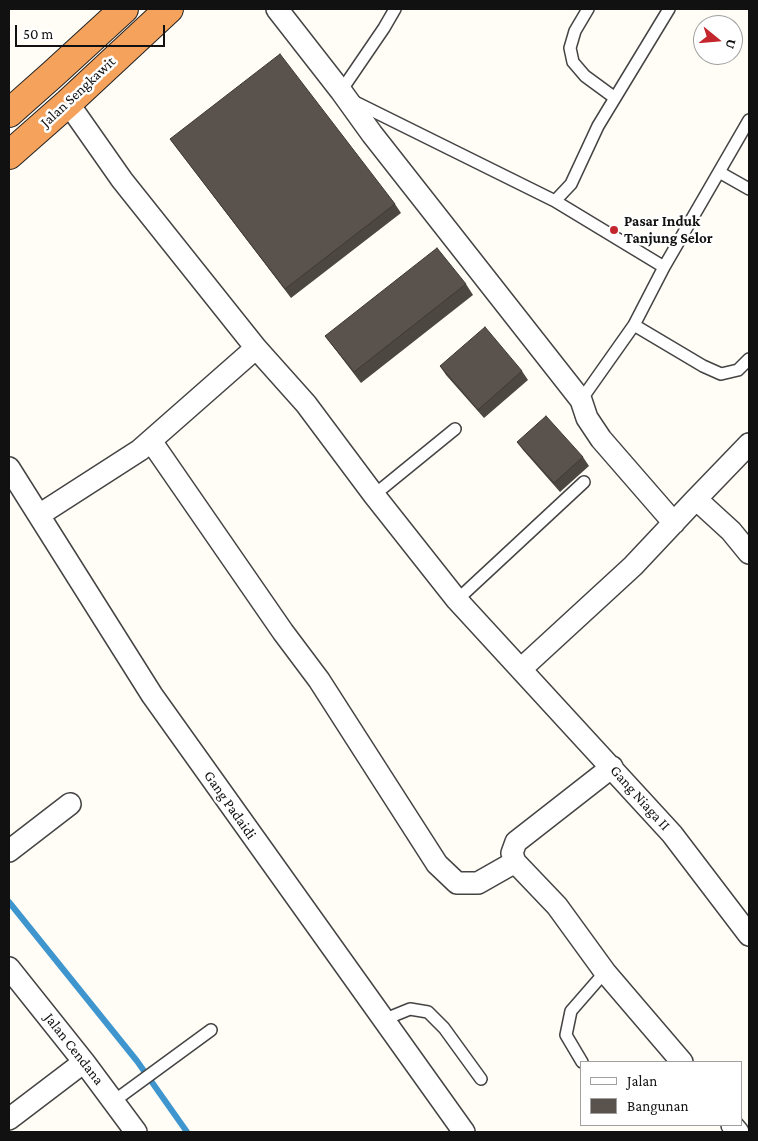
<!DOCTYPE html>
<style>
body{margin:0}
#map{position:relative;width:758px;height:1141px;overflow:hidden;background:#fffdf5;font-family:"Crimson Pro",serif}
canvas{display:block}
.frame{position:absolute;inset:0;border:10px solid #111;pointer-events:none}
.legend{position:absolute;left:580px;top:1061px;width:162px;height:65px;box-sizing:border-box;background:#fff;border:1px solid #a0a0a0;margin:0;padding:6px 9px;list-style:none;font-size:15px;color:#111}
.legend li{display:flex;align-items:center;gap:10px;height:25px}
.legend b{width:25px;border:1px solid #a0a0a0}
.north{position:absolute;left:693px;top:15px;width:50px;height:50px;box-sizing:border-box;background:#fff;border:1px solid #a0a0a0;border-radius:50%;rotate:107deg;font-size:14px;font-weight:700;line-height:20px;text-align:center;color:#111}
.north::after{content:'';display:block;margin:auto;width:18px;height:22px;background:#c4262e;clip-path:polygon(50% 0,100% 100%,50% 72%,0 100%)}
.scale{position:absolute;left:15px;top:25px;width:150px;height:22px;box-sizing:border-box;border:2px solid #111;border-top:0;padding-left:6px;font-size:15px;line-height:18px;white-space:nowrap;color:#111;-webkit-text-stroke:4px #fff;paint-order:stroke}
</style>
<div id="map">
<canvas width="758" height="1141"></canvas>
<div class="frame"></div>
<ul class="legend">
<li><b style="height:6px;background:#fff"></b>Jalan</li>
<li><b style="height:14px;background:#5a524d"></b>Bangunan</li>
</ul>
<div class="north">U</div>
<div class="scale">50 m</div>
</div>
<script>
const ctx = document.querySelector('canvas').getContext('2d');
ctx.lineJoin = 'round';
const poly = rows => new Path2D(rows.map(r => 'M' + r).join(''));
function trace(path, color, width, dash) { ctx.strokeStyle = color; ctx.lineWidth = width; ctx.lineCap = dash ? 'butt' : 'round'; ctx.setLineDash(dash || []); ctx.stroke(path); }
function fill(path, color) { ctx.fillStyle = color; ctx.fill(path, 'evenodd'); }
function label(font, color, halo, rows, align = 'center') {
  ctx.font = font + ' "Crimson Pro",serif'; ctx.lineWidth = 5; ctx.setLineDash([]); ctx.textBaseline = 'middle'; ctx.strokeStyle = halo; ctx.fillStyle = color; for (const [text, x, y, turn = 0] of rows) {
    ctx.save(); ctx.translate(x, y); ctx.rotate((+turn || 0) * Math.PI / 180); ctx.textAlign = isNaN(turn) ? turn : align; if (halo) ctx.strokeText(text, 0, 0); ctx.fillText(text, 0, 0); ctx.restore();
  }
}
trace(poly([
 [9,902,137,1061,187,1132]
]), '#3f96cf', 6);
const lane = poly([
 [588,9,575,31,570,48,573,62,585,76,615,98],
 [341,91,384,28,395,9],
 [353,101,555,201],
 [719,172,749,189],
 [664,267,749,120],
 [634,325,703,366,721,374,738,370,749,359],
 [581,400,634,325,664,267,555,201,571,184,598,126,669,9],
 [374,495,455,429],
 [457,600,584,482],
 [383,1020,410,1009,428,1012,444,1028,481,1079],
 [582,1062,566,1035,571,1011,605,972],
 [114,1101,211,1030]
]);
const street = poly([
 [277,9,341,91,372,134,581,400,587,418,601,439,674,523],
 [68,103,122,180,256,348,306,404,374,495,457,600,672,834,749,935],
 [151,441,283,632,319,680,437,864,457,883,478,883,515,862],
 [9,468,152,695,464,1132],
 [696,499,749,444],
 [39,515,140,450,256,348],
 [521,669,633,566,696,499,731,531,749,553],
 [612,767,516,842,512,853,515,862,557,906,605,972,682,1062],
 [9,851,70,804],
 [9,968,84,1062,136,1132],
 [9,1119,84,1062],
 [732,1125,738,1132]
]);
const highway = poly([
 [9,113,53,74,124,9],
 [9,155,68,103,169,9]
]);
trace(lane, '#444', 14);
trace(street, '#444', 24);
trace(highway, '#222', 30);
trace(lane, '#fff', 11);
trace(street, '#fff', 21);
trace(highway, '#f5a25d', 28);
fill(poly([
 [170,139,395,204,401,213,291,298],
 [466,284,473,295,361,383,325,336],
 [440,366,522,371,528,380,484,418,446,375],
 [517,442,583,457,589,466,560,492,523,450]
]), '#4d4742');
const building = poly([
 [280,54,395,204,285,289,170,139,280,54],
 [437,248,466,284,354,372,325,336,437,248],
 [485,327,522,371,478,410,440,366,485,327],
 [546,416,583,457,554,483,517,442,546,416]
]);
fill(building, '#5a524d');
trace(building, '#3f3936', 1);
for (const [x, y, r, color] of [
 [614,230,5,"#c4262e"]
]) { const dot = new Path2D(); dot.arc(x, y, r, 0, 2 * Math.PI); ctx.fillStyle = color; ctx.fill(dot); trace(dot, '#fff', 2); }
label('15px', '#111', '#fff', [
 ["Jalan Sengkawit",78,92,-43],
 ["Gang Niaga II",640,798,48],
 ["Gang Padaidi",230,805,55],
 ["Jalan Cendana",74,1049,52]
]);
label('bold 15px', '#111', '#fff', [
 ["Pasar Induk",624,221],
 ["Tanjung Selor",624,238]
], 'left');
</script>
